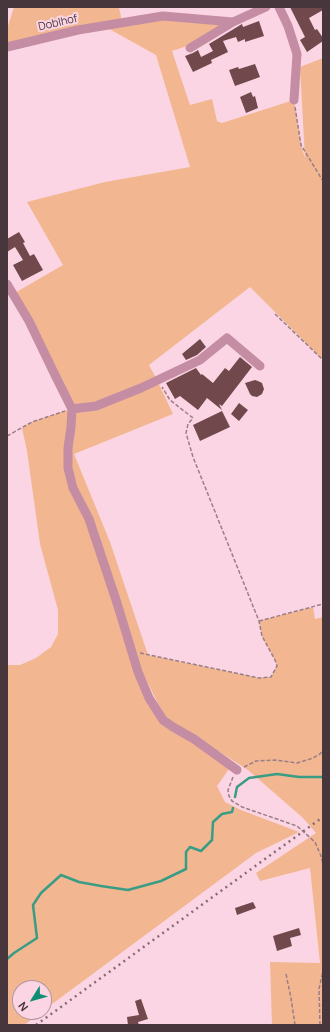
<!DOCTYPE html>
<style>
body{margin:0}
#map{position:relative;width:330px;height:1032px;overflow:hidden;background:#fbd5e3;font-family:Manrope,sans-serif}
canvas{display:block}
.frame{position:absolute;inset:0;border:8px solid #48363d;pointer-events:none}
.north{position:absolute;left:12px;top:980px;width:40px;height:40px;box-sizing:border-box;background:#fbd5e3;border:1px solid #b395a1;border-radius:50%;rotate:233deg;font-size:11px;font-weight:700;line-height:16px;text-align:center;color:#48363d}
.north::after{content:'';display:block;margin:auto;width:14px;height:18px;background:#0c8e75;clip-path:polygon(50% 0,100% 100%,50% 72%,0 100%)}
</style>
<div id="map">
<canvas width="330" height="1032"></canvas>
<div class="frame"></div>
<div class="north">N</div>
</div>
<script>
const ctx = document.querySelector('canvas').getContext('2d');
ctx.lineJoin = 'round';
function fill(path, color) { ctx.fillStyle = color; ctx.fill(path, 'evenodd'); }
const poly = rows => new Path2D(rows.map(r => 'M' + r).join(''));
function trace(path, color, width, dash) { ctx.strokeStyle = color; ctx.lineWidth = width; ctx.lineCap = dash ? 'butt' : 'round'; ctx.setLineDash(dash || []); ctx.stroke(path); }
function label(font, color, halo, rows, align = 'center') {
  ctx.font = font + ' Manrope,sans-serif'; ctx.lineWidth = 4; ctx.setLineDash([]); ctx.textBaseline = 'middle'; ctx.strokeStyle = halo; ctx.fillStyle = color; for (const [text, x, y, turn = 0] of rows) {
    ctx.save(); ctx.translate(x, y); ctx.rotate((+turn || 0) * Math.PI / 180); ctx.textAlign = isNaN(turn) ? turn : align; if (halo) ctx.strokeText(text, 0, 0); ctx.fillText(text, 0, 0); ctx.restore();
  }
}
fill(poly([
 [14,7,119,7,122,22,163,16,233,22,187,46,172,51,190,105,212,99,217,121,222,123,294,100,301,145,305,158,300,67,323,58,323,360,250,287,149,365,157,380,173,414,74,454,110,542,148,655,259,678,271,677,277,665,275,660,262,636,259,621,313,607,315,619,323,617,323,1025,272,1025,270,962,320,963,310,868,260,881,256,873,316,833,303,818,248,770,165,717,130,648,163,720,231,766,217,786,225,802,241,810,299,832,256,853,44,1010,44,988,20,988,20,1012,42,1012,24,1025,7,1025,7,665,20,665,36,658,51,647,58,634,58,610,40,544,27,451,22,428,32,422,64,411,72,409,13,294,63,265,27,202,105,182,190,167,156,55,104,26,7,47,7,29]
]), '#f2b791');
trace(poly([
 [235,797,237,787,249,778,277,774,299,777,323,777],
 [7,959,14,953,37,938,33,905,41,893,61,875,79,882,101,886,128,890,161,881,186,869,186,852,190,847,201,851,212,840,213,822,222,814,232,812,233,808]
]), '#3b9c86', 2.5);
fill(poly([
 [290,7,323,7,323,10,309,18,315,30,317,29,323,38,323,41,307,52,300,40,305,37],
 [259,21,264,36,245,42,245,39,238,42,236,37,223,41,228,52,211,60,212,63,193,72,185,56,193,53,198,50,201,57,213,51,209,44,242,24,243,27],
 [255,64,260,77,235,86,229,70,238,67,239,69],
 [251,92,253,97,255,96,258,108,246,113,240,97],
 [19,232,25,242,23,243,30,256,34,254,43,270,22,281,13,265,23,260,15,247,7,252,7,239],
 [200,339,206,347,197,355,186,360,182,354],
 [240,357,252,367,222,406,219,404,222,410,207,398,198,410,180,396,175,399,166,383,196,368,201,375,202,374,213,383,225,368,229,371],
 [255,380,258,381,262,383,264,389,262,394,257,397,252,396,250,394,245,383],
 [239,403,248,410,239,421,231,414],
 [222,411,230,427,200,441,193,425],
 [253,902,256,908,237,915,235,908],
 [299,928,301,935,290,938,292,946,277,951,273,936],
 [141,999,148,1019,138,1022,139,1025,128,1025,127,1017,139,1015,135,1001]
]), '#71484b');
trace(poly([
 [295,107,301,145,323,181],
 [275,314,323,360],
 [7,436,32,422,65,411],
 [259,621,323,604],
 [140,653,259,678,271,677,277,666,275,660,262,636,259,621,193,457,186,433,188,424,193,418,170,400,162,387],
 [244,767,256,761,275,760,297,763,313,758,320,754,323,750],
 [233,777,228,790,229,796,232,801,242,807,297,826,315,842,321,856,323,864],
 [286,974,291,998,295,1025],
 [320,1025,319,989,323,971]
]), '#997e88', 1.5, [4, 2]);
trace(poly([
 [279,7,288,26,297,54,294,100],
 [7,47,78,30,163,16,233,22],
 [190,48,233,22,266,7],
 [7,284,29,321,55,375,72,409,71,427,68,448,68,468,73,488,89,519,117,603,138,672,149,698,163,720,173,727,194,739,237,770],
 [72,409,96,406,141,388,200,360,227,338,260,366]
]), '#c58da3', 9);
trace(poly([
 [36,1025,323,817]
]), '#856c75', 2.5, [2, 4]);
label('11px', '#48363d', '#fbd5e3', [
 ["Doblhof",58,23,-13]
]);
</script>
